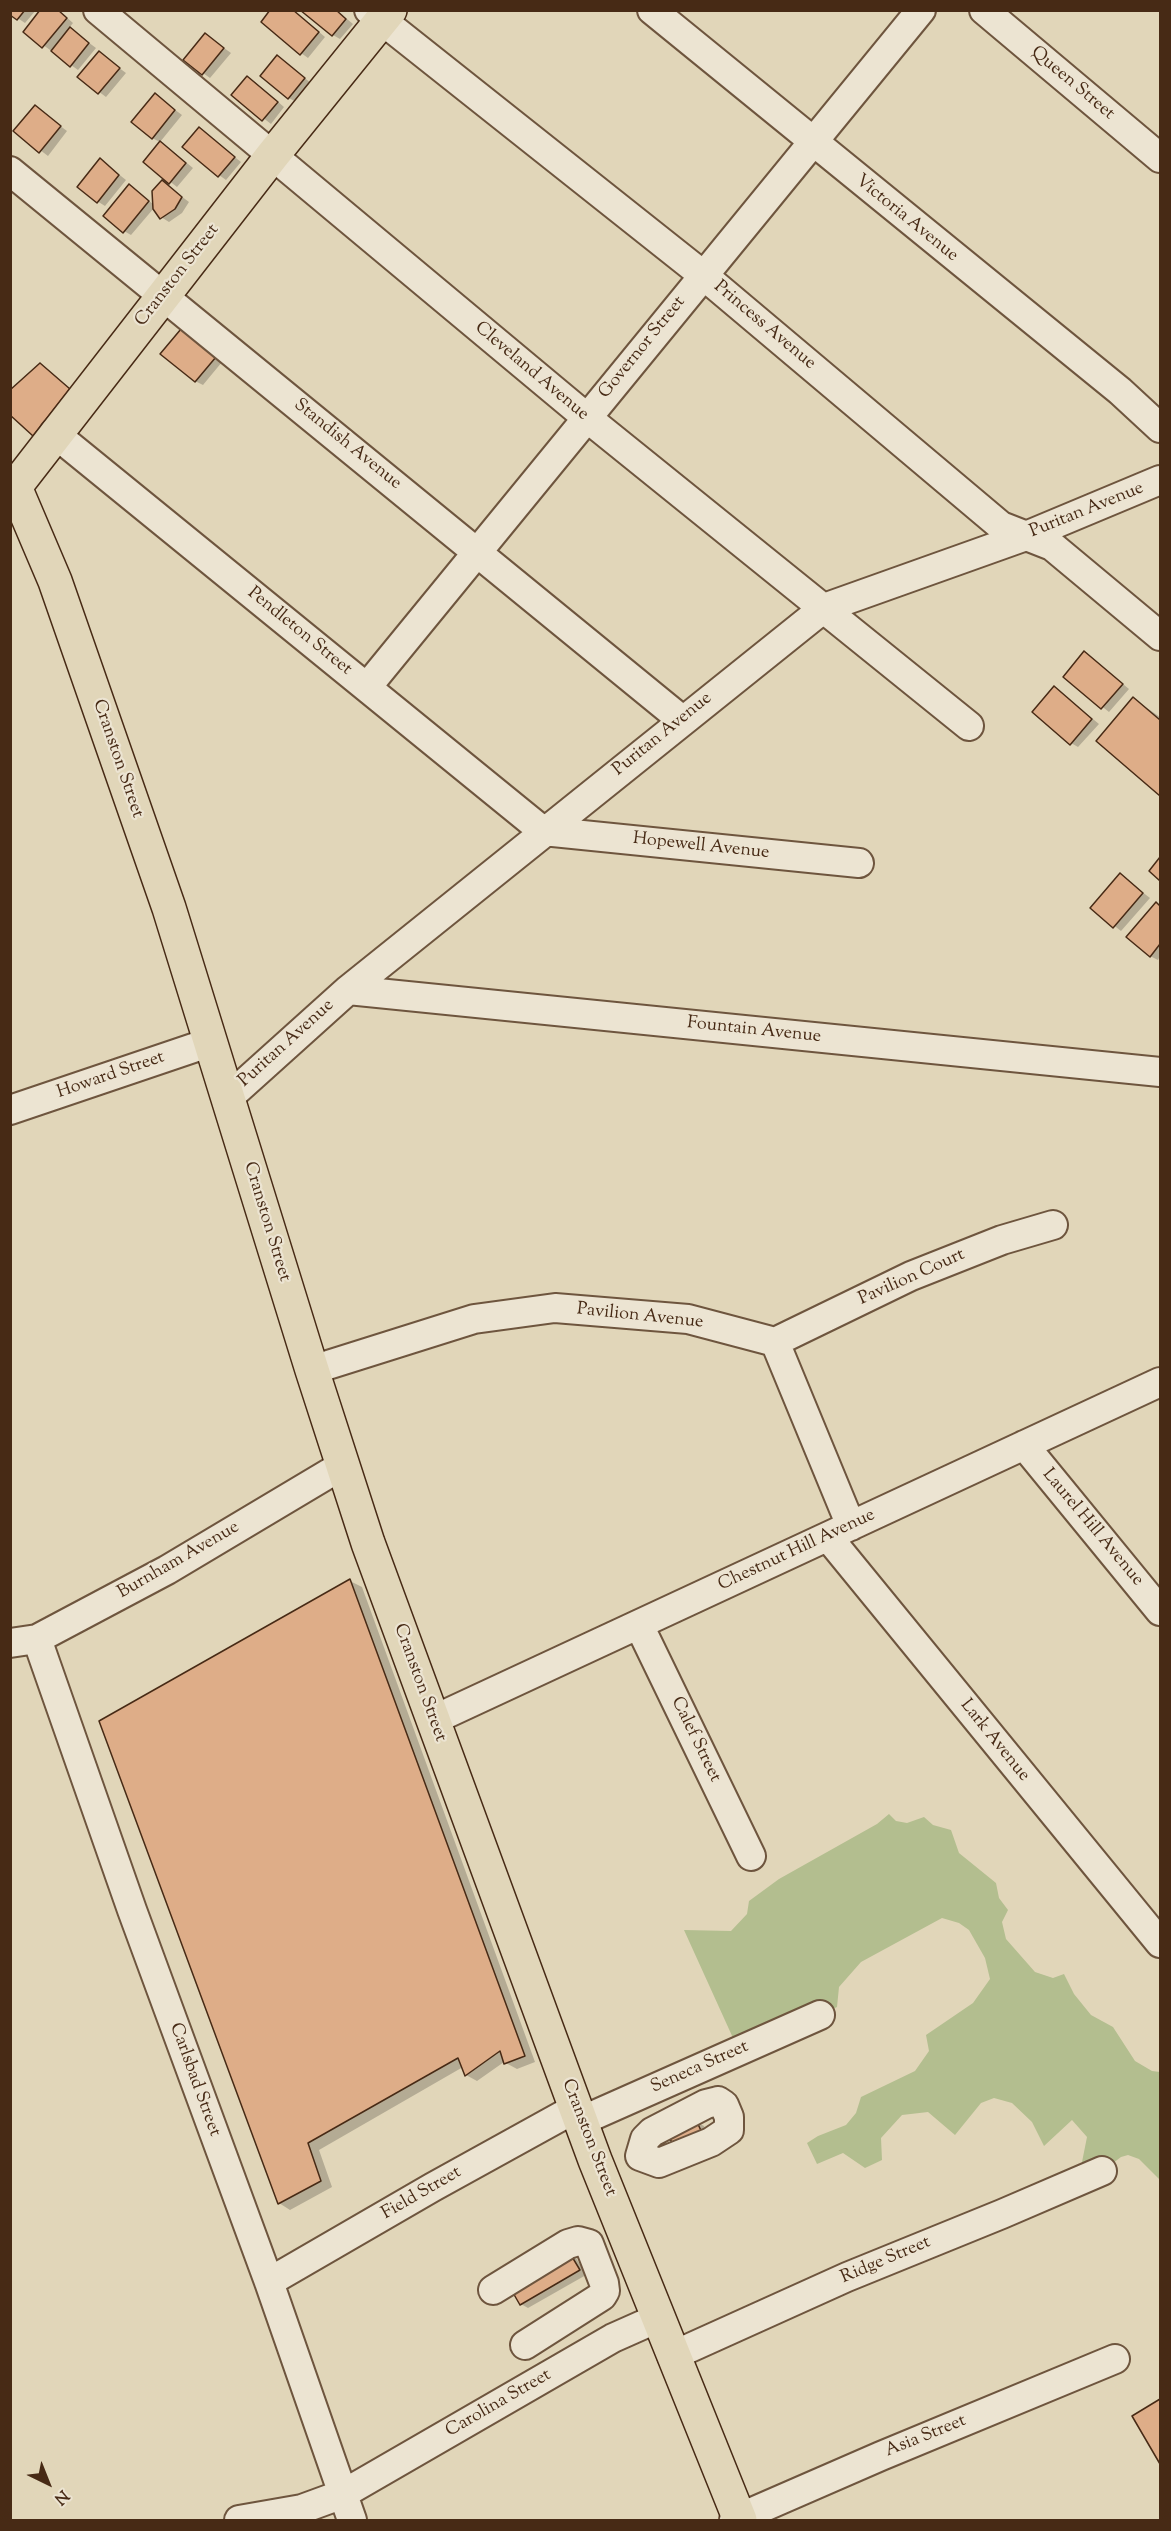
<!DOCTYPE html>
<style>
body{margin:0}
#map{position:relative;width:1171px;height:2531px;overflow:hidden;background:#e1d6b9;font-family:"Sorts Mill Goudy",serif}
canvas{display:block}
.frame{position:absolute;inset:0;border:12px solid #472a15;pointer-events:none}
.north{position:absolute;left:18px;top:2453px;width:60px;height:60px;-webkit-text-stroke:4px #ece4d2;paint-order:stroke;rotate:137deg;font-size:16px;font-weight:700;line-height:24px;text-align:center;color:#472a15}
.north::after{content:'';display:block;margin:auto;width:21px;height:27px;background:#472a15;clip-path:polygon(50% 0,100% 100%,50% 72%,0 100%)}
</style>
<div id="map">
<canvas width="1171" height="2531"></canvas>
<div class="frame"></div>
<div class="north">N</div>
</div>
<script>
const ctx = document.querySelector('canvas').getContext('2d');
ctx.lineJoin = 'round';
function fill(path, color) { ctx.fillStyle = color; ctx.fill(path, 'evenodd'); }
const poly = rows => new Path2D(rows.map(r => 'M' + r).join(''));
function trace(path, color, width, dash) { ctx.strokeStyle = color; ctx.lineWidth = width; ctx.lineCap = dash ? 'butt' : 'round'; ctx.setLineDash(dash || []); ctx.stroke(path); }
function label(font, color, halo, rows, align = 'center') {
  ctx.font = font + ' "Sorts Mill Goudy",serif'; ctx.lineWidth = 4.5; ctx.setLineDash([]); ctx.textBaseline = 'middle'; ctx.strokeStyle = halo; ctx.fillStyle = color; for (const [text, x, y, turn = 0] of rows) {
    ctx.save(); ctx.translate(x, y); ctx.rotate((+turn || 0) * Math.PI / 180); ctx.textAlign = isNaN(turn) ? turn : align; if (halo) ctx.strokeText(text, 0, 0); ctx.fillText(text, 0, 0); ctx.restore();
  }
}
fill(poly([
 [889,1814,896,1821,907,1823,924,1817,933,1825,951,1830,959,1853,996,1883,999,1898,1008,1910,1002,1922,1006,1939,1035,1972,1053,1978,1064,1974,1074,1994,1091,2015,1113,2027,1135,2061,1152,2071,1160,2072,1160,2180,1139,2159,1128,2155,1121,2157,1088,2182,1080,2172,1087,2137,1072,2120,1044,2146,1032,2122,1012,2103,994,2098,981,2103,955,2135,928,2112,902,2115,881,2138,882,2160,865,2168,843,2153,817,2164,807,2143,818,2136,846,2125,856,2113,861,2097,915,2071,929,2051,926,2035,973,2003,990,1979,985,1958,969,1930,959,1923,942,1918,861,1962,839,1987,837,2007,783,2032,738,2049,684,1930,731,1931,747,1914,749,1901,779,1879,877,1824]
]), '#b3be8f');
fill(poly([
 [10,10,36,10,25,23,10,13],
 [58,10,73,23,69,28,96,48,78,70,25,32],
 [293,10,325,37,308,58,301,53],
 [336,10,353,24,340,39,333,35],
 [206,35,231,53,210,78,185,60],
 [99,53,126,73,106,97,79,77],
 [278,57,311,83,296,102,289,98],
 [255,82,284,107,271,124,234,95],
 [155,95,182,115,160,142,152,138],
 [35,107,67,131,48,156,15,131],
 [199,129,241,162,226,180,219,175],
 [167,147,193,168,177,187,145,162],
 [107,165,126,180,105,206,97,201],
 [162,182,189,202,182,213,169,222,161,217,154,208,131,235,124,231,136,190,154,205],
 [182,331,222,362,203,385,195,381],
 [40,365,80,396,45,441,34,435,10,413],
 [1085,653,1129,689,1109,712,1065,677],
 [1055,688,1099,724,1078,747,1071,743],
 [1134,699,1160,717,1160,794,1098,741],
 [1120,875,1150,898,1121,931,1092,908],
 [1156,903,1160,906,1160,956,1158,960,1150,956],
 [350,1581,362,1587,535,2062,517,2069,504,2062,477,2081,466,2075,463,2067,319,2150,332,2187,290,2210,279,2203],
 [696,2122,704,2126,711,2143,670,2134],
 [575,2256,586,2275,528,2308,521,2304,510,2285],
 [1160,2401,1160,2461,1134,2417]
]), '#0003');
const building = poly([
 [10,10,25,10,17,20,10,15,10,10],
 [40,10,58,10,67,18,42,48,23,32,40,10],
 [270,10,293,10,319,32,300,55,261,22,270,10],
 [300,10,336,10,346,19,332,36,300,10],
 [70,27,89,43,70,67,51,51,70,27],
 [205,33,224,48,202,75,183,60,205,33],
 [99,51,120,68,98,94,77,77,99,51],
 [277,55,305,78,288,99,260,76,277,55],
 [247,76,278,102,262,121,231,95,247,76],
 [155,93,175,110,152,139,131,122,155,93],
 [35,105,61,126,39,153,13,131,35,105],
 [199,127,235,157,218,177,182,147,199,127],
 [160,141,186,163,169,184,143,162,160,141],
 [100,158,119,175,97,203,77,187,100,158],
 [162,180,182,197,175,209,160,219,153,209,152,191,162,180],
 [129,184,149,201,123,233,103,216,129,184],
 [181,329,216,357,195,382,160,354,181,329],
 [40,363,70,389,33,436,10,415,10,390,40,363],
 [1084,651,1123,684,1101,709,1063,677,1084,651],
 [1054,686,1092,719,1070,745,1032,712,1054,686],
 [1133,697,1160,720,1160,796,1096,741,1133,697],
 [1160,857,1160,881,1149,871,1160,857],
 [1120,873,1143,893,1113,928,1090,908,1120,873],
 [1156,902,1160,906,1160,944,1150,957,1126,937,1156,902],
 [350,1579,525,2056,504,2064,500,2051,465,2076,458,2058,308,2143,321,2181,278,2204,99,1721,350,1579],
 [696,2120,705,2139,676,2152,668,2134,696,2120],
 [568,2250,580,2270,520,2305,508,2284,568,2250],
 [1160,2399,1160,2464,1132,2416,1160,2399]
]);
fill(building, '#dead88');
trace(building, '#472a15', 1.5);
const minor = poly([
 [98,10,586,417,969,726],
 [369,10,703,275,1001,526,1052,546,1160,636],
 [652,10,1120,391,1160,428],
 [984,10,1160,158],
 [10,171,682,720],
 [54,433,543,831,859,863],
 [367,687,921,10],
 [348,990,1160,1072],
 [228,1098,348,990,824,608,1026,536,1160,480],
 [10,1110,211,1042],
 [775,1342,911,1276,1002,1240,1053,1225],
 [775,1342,851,1526],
 [312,1370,474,1319,555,1308,688,1319,775,1342],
 [1024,1445,1160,1611],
 [828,1537,1160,1943],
 [639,1625,751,1856],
 [37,1639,132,1910,269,2282,352,2520],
 [10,1643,37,1639,167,1570,343,1465],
 [433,1720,1160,1382],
 [718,2101,724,2105,729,2117,729,2130,711,2142,659,2163,640,2156,645,2139,652,2132,706,2104,718,2101],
 [581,2121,820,2015],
 [269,2282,433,2187,576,2108],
 [493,2290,568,2244,578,2241,589,2244,604,2283,605,2291,602,2296,525,2345],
 [672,2356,847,2277,1002,2214,1102,2171],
 [239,2520,302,2509,343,2494,613,2338,658,2318],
 [734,2520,881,2456,1115,2359]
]);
const major = poly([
 [390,10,272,156,15,487,55,581,169,908,312,1370,368,1543,595,2160,740,2520]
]);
trace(minor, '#6e553e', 32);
trace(major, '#472a15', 36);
trace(minor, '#ece4d2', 28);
trace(major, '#e1d6b9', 33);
label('18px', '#472a15', '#ece4d2', [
 ["Queen Street",1072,84,40],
 ["Victoria Avenue",906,219,39],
 ["Cranston Street",178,276,-52],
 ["Princess Avenue",764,326,40],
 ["Governor Street",643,348,-51],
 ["Cleveland Avenue",531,372,40],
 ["Standish Avenue",347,445,39],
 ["Puritan Avenue",1087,511,-22],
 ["Pendleton Street",299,632,39],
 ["Puritan Avenue",663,735,-39],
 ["Cranston Street",117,759,71],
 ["Hopewell Avenue",701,847,6],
 ["Fountain Avenue",754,1031,6],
 ["Puritan Avenue",287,1044,-42],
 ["Howard Street",111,1076,-19],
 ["Cranston Street",266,1222,73],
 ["Pavilion Court",912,1278,-24],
 ["Pavilion Avenue",640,1317,6],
 ["Laurel Hill Avenue",1092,1528,50],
 ["Chestnut Hill Avenue",797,1551,-25],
 ["Burnham Avenue",179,1561,-30],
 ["Cranston Street",419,1683,70],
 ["Calef Street",695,1740,64],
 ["Lark Avenue",994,1741,51],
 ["Seneca Street",700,2068,-24],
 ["Carlsbad Street",194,2080,70],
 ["Cranston Street",588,2138,69],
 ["Field Street",422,2194,-30],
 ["Ridge Street",886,2261,-23],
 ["Carolina Street",499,2404,-30],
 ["Asia Street",926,2437,-22]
]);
</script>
